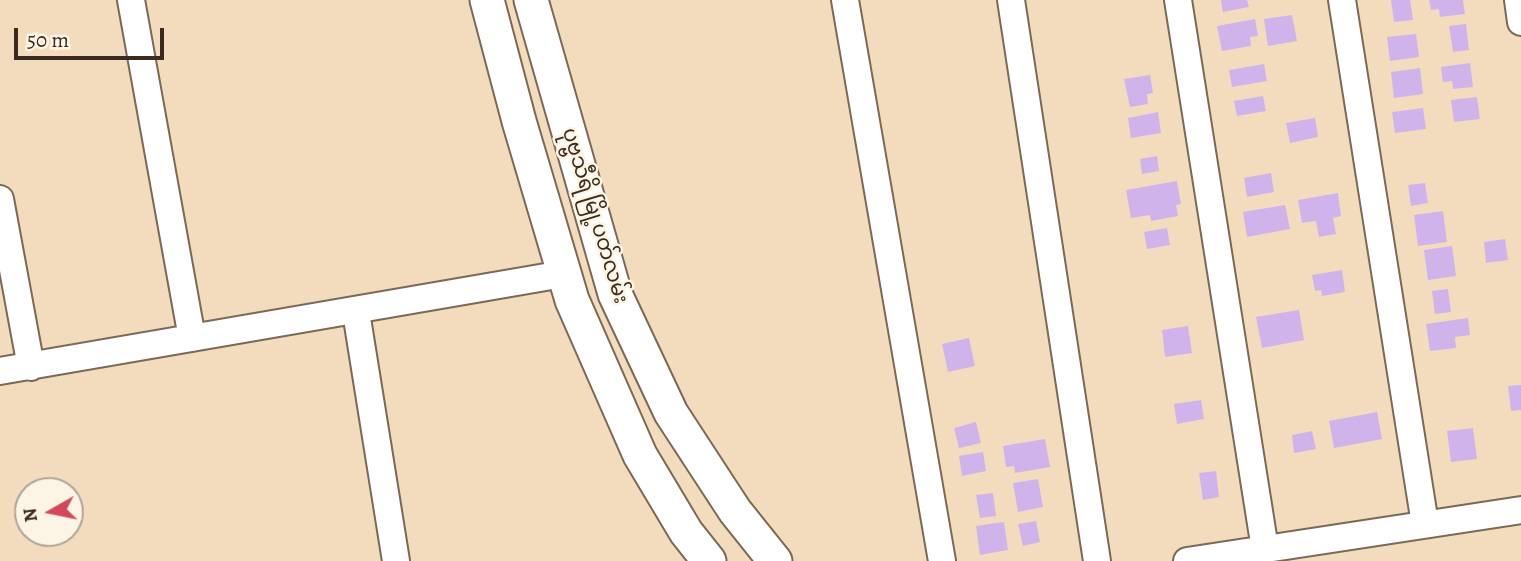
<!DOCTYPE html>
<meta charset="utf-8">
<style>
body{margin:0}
#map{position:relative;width:1521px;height:561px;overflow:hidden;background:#f3dcbe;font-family:Alegreya,serif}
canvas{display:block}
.north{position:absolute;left:14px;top:477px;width:70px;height:70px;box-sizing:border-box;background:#fcf5e5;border:2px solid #afa495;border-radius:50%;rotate:261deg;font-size:19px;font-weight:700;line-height:28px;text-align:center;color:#3b2a1e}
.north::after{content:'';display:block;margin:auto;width:24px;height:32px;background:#d1495b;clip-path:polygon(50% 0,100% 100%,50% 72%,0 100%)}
.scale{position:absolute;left:14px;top:28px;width:150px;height:32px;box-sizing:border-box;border:4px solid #3b2a1e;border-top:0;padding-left:9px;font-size:21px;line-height:24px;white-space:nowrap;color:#3b2a1e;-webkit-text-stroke:5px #fcf5e5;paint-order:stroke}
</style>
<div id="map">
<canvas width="1521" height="561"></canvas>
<div class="north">N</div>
<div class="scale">50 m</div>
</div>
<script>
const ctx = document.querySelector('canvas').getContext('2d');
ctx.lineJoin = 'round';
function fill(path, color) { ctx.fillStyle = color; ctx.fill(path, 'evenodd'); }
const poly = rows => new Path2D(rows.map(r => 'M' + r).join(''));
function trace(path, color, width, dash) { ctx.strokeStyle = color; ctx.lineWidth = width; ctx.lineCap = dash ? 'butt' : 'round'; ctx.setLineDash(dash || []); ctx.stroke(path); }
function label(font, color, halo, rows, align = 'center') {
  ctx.font = font + ' Alegreya,"Noto Sans Myanmar",serif'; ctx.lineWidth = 5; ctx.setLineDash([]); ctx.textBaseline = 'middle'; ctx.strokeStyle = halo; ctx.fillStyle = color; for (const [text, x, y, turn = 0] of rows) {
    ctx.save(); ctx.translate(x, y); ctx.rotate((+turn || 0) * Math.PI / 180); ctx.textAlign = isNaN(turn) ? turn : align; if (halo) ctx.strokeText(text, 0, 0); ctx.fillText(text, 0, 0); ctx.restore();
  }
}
fill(poly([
 [1221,0,1247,0,1249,7,1223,12],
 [1391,0,1410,0,1413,20,1394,22],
 [1429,0,1463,0,1465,14,1440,17,1439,9,1431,10],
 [1292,15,1297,41,1268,46,1264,19],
 [1255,19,1258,36,1250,37,1251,46,1222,51,1217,26],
 [1466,24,1469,50,1453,52,1449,26],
 [1416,34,1419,57,1390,61,1387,37],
 [1470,63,1473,87,1453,89,1452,81,1443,82,1441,67],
 [1264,64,1267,81,1232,87,1229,70],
 [1420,68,1423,94,1394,98,1391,72],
 [1150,75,1153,93,1147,94,1148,104,1130,107,1124,79],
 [1263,96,1266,111,1237,116,1234,101],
 [1477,97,1480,119,1454,122,1451,100],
 [1423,108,1426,129,1395,133,1392,112],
 [1158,112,1161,133,1131,138,1128,118],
 [1315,118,1318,137,1290,143,1286,123],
 [1157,156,1159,171,1142,174,1140,159],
 [1271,173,1274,192,1247,197,1244,178],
 [1177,181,1181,204,1176,205,1178,216,1151,221,1150,215,1131,218,1126,190],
 [1425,183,1428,203,1411,206,1408,185],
 [1338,193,1341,216,1333,218,1336,234,1319,237,1316,221,1302,223,1298,200],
 [1285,205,1290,229,1247,237,1243,212],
 [1443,211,1447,242,1418,246,1414,215],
 [1167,228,1170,245,1147,249,1144,232],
 [1505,239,1508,260,1486,263,1484,242],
 [1452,246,1456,276,1428,280,1424,250],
 [1342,270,1345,292,1322,296,1321,290,1315,291,1312,275],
 [1448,289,1451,312,1435,314,1432,291],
 [1299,310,1304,340,1262,348,1256,317],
 [1468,318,1470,335,1455,337,1456,348,1430,351,1426,324],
 [1188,326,1192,353,1165,357,1162,330],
 [969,338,975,366,948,372,942,344],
 [1521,385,1521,410,1511,411,1508,386],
 [1201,400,1204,419,1177,424,1174,404],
 [1377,412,1382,439,1334,448,1329,421],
 [976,422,981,443,959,448,954,428],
 [1473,428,1477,459,1451,462,1447,431],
 [1312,431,1316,449,1294,453,1292,435],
 [1045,439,1050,467,1015,473,1014,466,1006,467,1003,446],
 [983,452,986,471,962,476,959,456],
 [1216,471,1219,497,1203,500,1199,473],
 [1038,479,1043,507,1018,512,1013,483],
 [993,493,996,516,980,518,976,495],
 [1036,521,1040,542,1023,546,1018,524],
 [1004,522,1008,550,980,555,976,526]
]), '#d1b3eb');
const minor = poly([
 [131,0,192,338],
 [845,0,942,561],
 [1011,0,1097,561],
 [1178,0,1265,549],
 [1342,0,1425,524],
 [1518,0,1521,22],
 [0,199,31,367],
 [356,312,396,561],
 [0,371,563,274],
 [1187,561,1521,510]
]);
const major = poly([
 [487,0,519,121,572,300,640,455,686,532,709,561],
 [531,0,615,294,671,413,735,511,775,561]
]);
trace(minor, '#7b6856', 30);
trace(major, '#7b6856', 37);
trace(minor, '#fff', 26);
trace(major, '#fff', 33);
label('21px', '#3b2a1e', '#fcf5e5', [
 ["ပုဗ္ဗသီရိ မြို့ပတ်လမ်း",594,216,73]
]);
</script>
